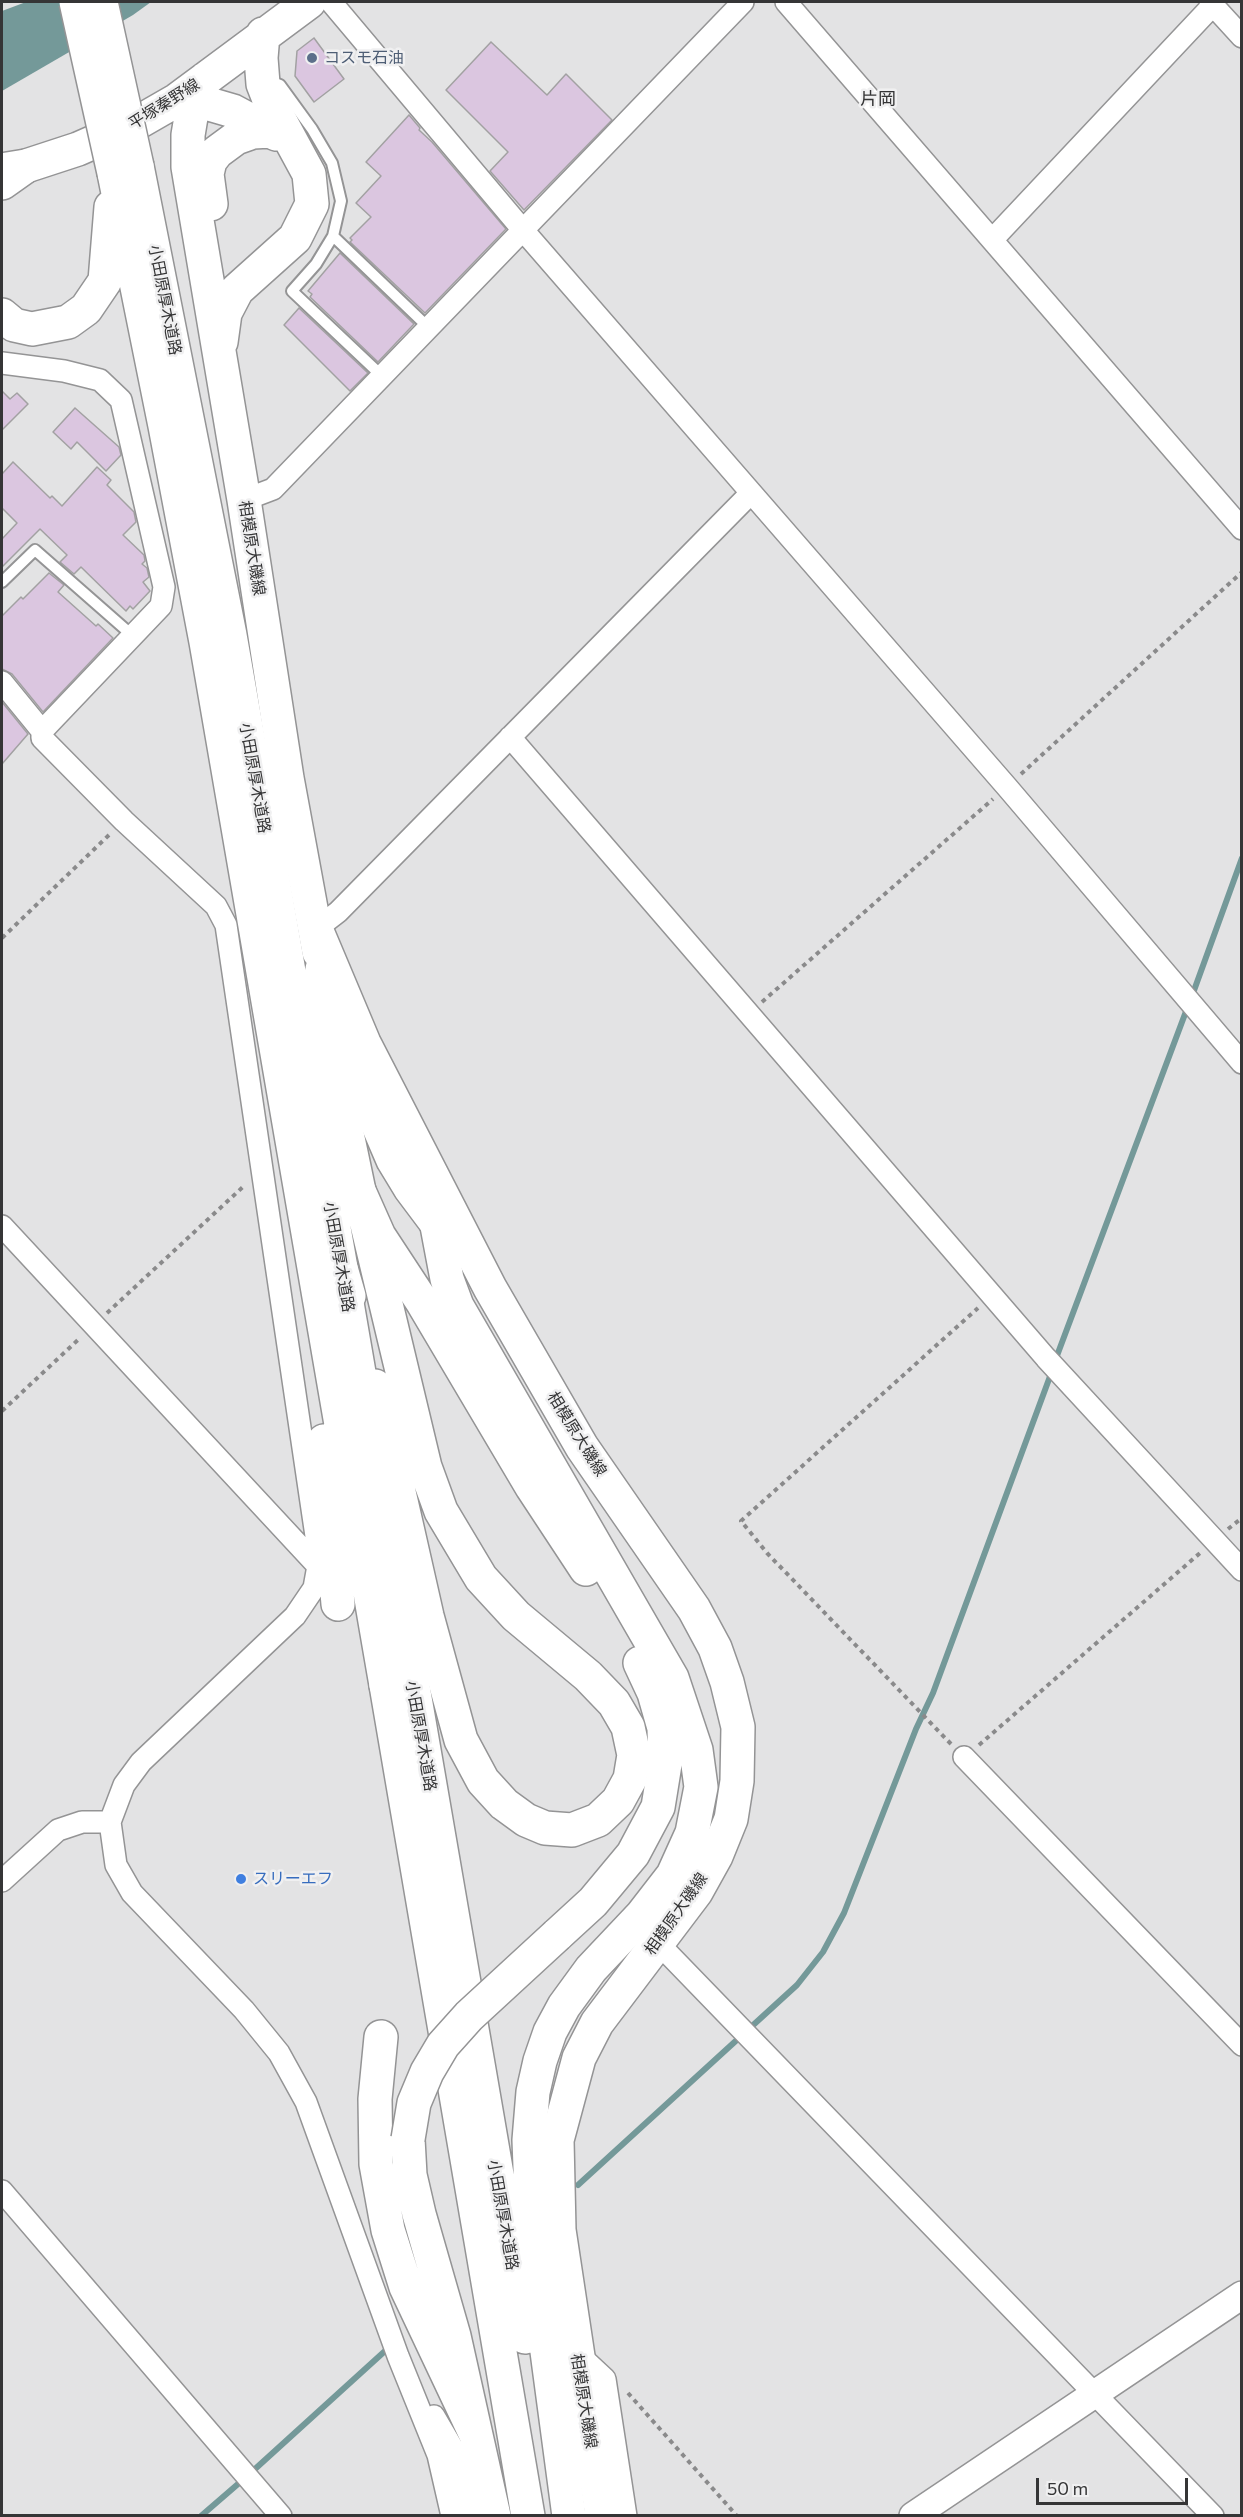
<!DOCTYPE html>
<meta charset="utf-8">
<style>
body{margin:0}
#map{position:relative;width:1243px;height:2517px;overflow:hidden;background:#e3e3e4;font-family:Commissioner,sans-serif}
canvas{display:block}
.frame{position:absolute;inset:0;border:3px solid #353536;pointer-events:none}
.scale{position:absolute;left:1036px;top:2478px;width:152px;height:27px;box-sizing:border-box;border:3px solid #353536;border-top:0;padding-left:8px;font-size:18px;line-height:21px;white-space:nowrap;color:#353536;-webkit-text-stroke:4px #f0f0f1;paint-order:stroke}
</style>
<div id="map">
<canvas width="1243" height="2517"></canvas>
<div class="frame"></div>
<div class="scale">50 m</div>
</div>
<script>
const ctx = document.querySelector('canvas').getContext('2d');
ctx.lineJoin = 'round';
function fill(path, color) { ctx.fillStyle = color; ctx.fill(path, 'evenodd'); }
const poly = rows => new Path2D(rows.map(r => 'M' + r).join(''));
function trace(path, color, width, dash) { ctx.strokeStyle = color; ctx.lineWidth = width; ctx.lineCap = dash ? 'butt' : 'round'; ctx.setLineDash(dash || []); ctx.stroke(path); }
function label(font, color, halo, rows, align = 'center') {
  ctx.font = font + ' Commissioner,"Noto Sans JP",sans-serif'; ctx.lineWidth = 5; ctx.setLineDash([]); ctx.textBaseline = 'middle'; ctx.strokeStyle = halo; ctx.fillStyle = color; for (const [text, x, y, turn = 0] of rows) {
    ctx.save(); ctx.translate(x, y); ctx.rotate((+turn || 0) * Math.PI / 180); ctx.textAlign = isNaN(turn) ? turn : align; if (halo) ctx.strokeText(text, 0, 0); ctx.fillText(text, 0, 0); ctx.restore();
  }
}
fill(poly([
 [26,2,151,2,133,15,2,91,2,11]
]), '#749999');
trace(poly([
 [1192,996,1242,858],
 [1055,1361,1188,1006],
 [578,2185,797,1985,823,1952,844,1913,916,1729,933,1693,1052,1371],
 [255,2469,385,2351],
 [201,2516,238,2484]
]), '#749999', 6);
const building = poly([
 [314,38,344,79,314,102,295,76,297,51,314,38],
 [491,42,547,95,566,74,612,120,524,210,490,171,508,152,446,90,491,42],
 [409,115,420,128,419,130,432,142,506,229,425,313,350,242,352,240,350,238,371,217,356,203,381,176,366,162,409,115],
 [340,253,414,324,378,362,310,297,312,294,308,291,340,253],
 [299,308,368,373,350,391,284,325,299,308],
 [2,391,10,399,17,393,28,404,2,430,2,391],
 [75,408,119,447,121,455,106,471,77,442,71,449,53,432,75,408],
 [13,462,50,498,52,496,62,506,97,467,111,480,107,485,134,512,136,522,123,535,144,555,145,561,142,564,147,568,149,577,143,582,150,591,133,609,130,606,126,611,81,567,74,574,60,562,67,555,40,529,2,567,2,539,17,523,2,508,2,474,13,462],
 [49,573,64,585,58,592,96,626,98,624,113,638,43,712,12,674,2,669,2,616,21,597,23,599,49,573],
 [2,702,28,734,2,764,2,702]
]);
fill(building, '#dbc6e0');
trace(building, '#a2a1a2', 1.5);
const service = poly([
 [272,82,280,85,312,129,332,163,341,201,333,236,316,264,292,291,382,376],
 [333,236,428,327],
 [2,582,35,550,133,636]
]);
const minor = poly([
 [331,2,522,229,1007,787,1242,1063],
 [786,2,1242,529],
 [1210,2,1242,37],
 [992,240,1213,5],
 [2,363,64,371,100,380,121,400,164,587,161,606,42,731],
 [244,500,273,489,743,2],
 [2,682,42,731,42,738,124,821,216,906,226,925,316,1536,318,1566,314,1588,295,1616,141,1762,124,1785,110,1822,116,1865,132,1893,244,2010,279,2053,306,2102,398,2356,438,2455,452,2516],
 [510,737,1046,1358,1242,1570],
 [316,929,338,912,751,493],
 [2,1226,318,1566],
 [964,1757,1242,2045],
 [2,1881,58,1830,82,1822,110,1822],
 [657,1942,1213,2516],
 [2,2191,281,2516],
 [576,2352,605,2379,626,2516],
 [434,2416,455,2452,471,2516]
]);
const tertiary = poly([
 [913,2516,1242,2295]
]);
const primary = poly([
 [205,79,192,111,188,135,188,167,244,500,287,778,319,952],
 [177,100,209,104,233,111,276,134],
 [2,170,26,166,78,149,137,123,177,100,309,2],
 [211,204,207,174,210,161,217,152,236,138,253,132,271,131],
 [221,342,225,313,237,290,295,238,312,204,309,174,270,102,263,84,261,58,263,34],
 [316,929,364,1043,490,1288,582,1447,694,1609,715,1648,727,1682,738,1727,737,1781,731,1819,716,1856,696,1892,597,2023,579,2058,557,2140,559,2230,602,2516],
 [346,1051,393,1160,410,1188,446,1236]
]);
const trunk = poly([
 [137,166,230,635,341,1268,349,1296],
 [114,173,165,426,206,642,386,1685],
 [2,183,26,166],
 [2,315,14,325,32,329,68,322,86,309,105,281,111,207],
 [322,969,325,1017,332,1061,359,1191,425,1467,441,1511,481,1578,516,1616,588,1676,614,1703,628,1727,634,1755,630,1779,618,1801,598,1820,572,1830,545,1828,526,1820,504,1804,483,1781,461,1740,427,1616,375,1386],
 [324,1441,338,1604]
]);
const motorway = poly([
 [359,1191,379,1236,423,1303,532,1487,586,1569],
 [437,1226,447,1279,457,1306,672,1678,696,1750,701,1787,692,1833,673,1875,642,1915,591,1969,564,2006,550,2032,540,2061,533,2092,529,2140,531,2194,540,2299,569,2516],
 [341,1268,525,2337],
 [386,1685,528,2516],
 [557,1935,593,1902,633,1854,658,1807,665,1764,664,1728,654,1693,640,1663],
 [381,2037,375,2099,376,2164,388,2230,406,2287,476,2435],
 [408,2139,410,2175,419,2214,454,2336,494,2516]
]);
trace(service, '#949495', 14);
trace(minor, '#949495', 24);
trace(tertiary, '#949495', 30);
trace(primary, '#949495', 36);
trace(trunk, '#949495', 36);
trace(motorway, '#949495', 36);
trace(poly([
 [1021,774,1242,572],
 [2,938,110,834],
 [762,1002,993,799],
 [107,1313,245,1185],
 [2,1411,80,1338],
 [1228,1529,1242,1518],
 [951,1744,767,1553,741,1521,978,1308],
 [979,1745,1200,1553],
 [628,2393,737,2516]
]), '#8a8a8b', 4, [4.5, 4.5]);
trace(service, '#fff', 10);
trace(minor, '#fff', 21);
trace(tertiary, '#fff', 27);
trace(primary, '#fff', 33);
trace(trunk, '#fff', 33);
trace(motorway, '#fff', 33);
const trunkBridge = poly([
 [76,2,114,173],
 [101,2,137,166]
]);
const motorwayBridge = poly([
 [408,2139,414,2103,427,2072,443,2045,469,2016,557,1935]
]);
trace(trunkBridge, '#949495', 36, []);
trace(motorwayBridge, '#949495', 36, []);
trace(trunkBridge, '#fff', 33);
trace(motorwayBridge, '#fff', 33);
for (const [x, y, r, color] of [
 [312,58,6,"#5c6f8a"],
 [241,1879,6,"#3f7fe0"]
]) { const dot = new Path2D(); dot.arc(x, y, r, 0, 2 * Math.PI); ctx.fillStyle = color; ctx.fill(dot); trace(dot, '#f0f0f1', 2); }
label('16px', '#4e5e75', '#f0f0f1', [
 ["コスモ石油",324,58]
], 'left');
label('16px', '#353536', '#f0f0f1', [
 ["平塚秦野線",164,104,-32],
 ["小田原厚木道路",165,300,79],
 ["相模原大磯線",252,548,81],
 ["小田原厚木道路",255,778,80],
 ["小田原厚木道路",339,1257,80],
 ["相模原大磯線",577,1434,58],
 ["小田原厚木道路",421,1736,80],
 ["相模原大磯線",676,1914,-55],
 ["小田原厚木道路",503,2215,80],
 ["相模原大磯線",584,2401,81]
]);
label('16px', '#366cbe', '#f0f0f1', [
 ["スリーエフ",253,1879]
], 'left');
label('18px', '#353536', '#f0f0f1', [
 ["片岡",878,99]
]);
</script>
